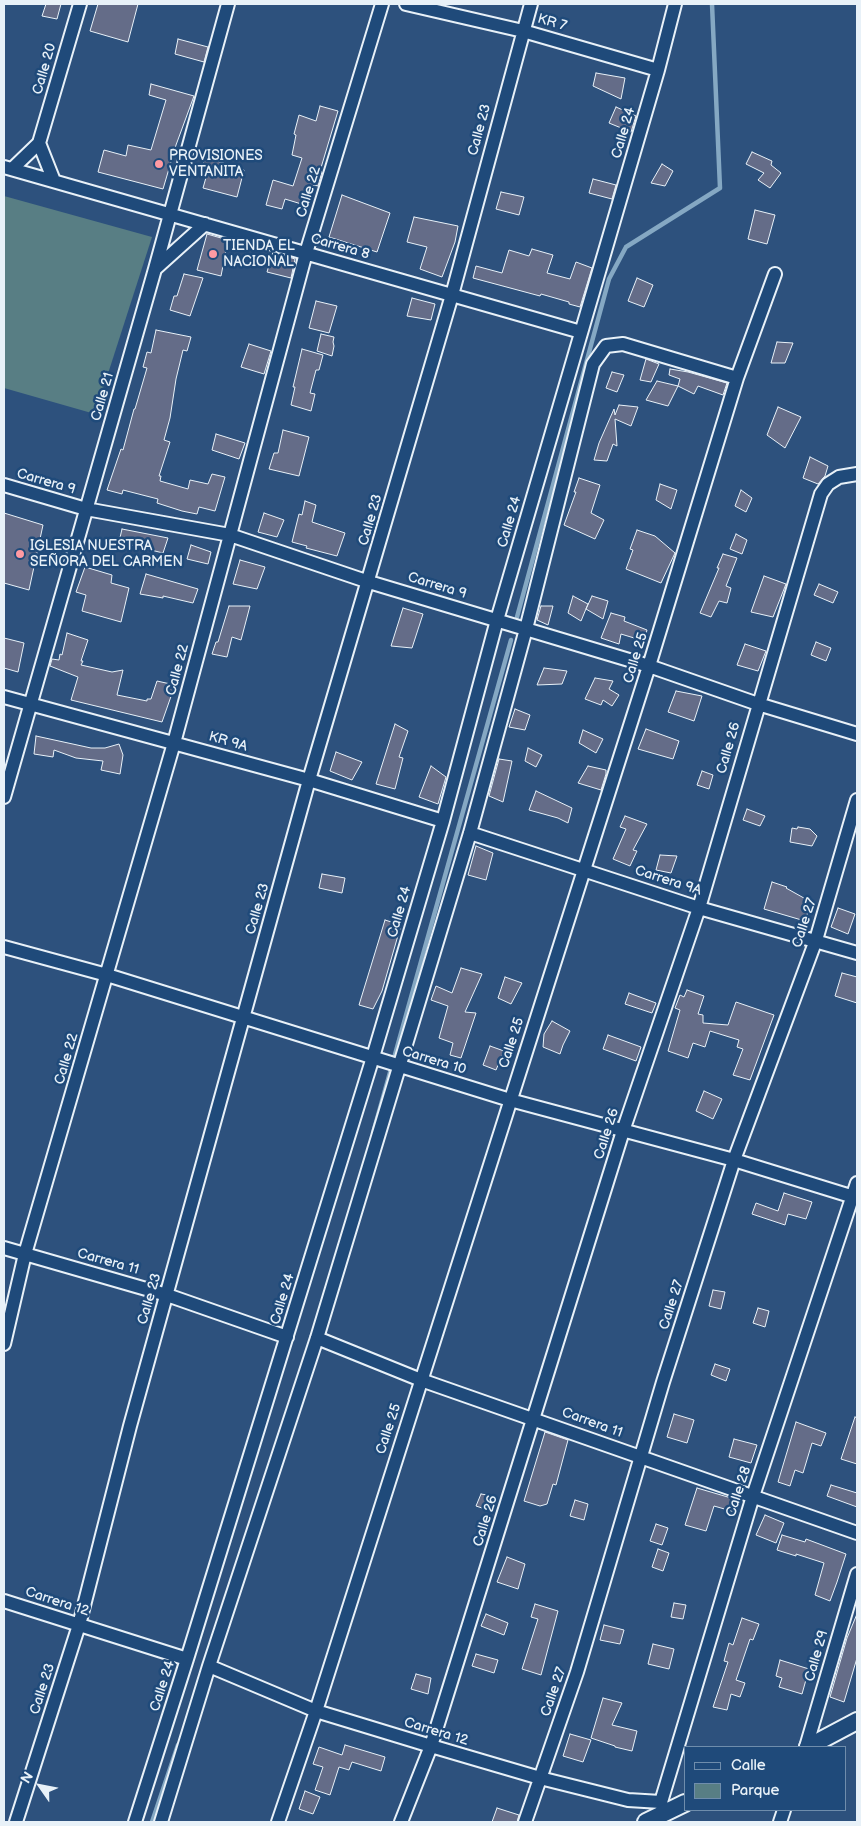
<!DOCTYPE html>
<meta charset="utf-8">
<style>
body{margin:0}
#map{position:relative;width:861px;height:1826px;overflow:hidden;background:#2d517d;font-family:"Balsamiq Sans",sans-serif}
canvas{display:block}
.frame{position:absolute;inset:0;border:5px solid #e8f1f8;pointer-events:none}
.legend{position:absolute;left:684px;top:1746px;width:162px;height:65px;box-sizing:border-box;background:#1f4a7a;border:1px solid #6f8dac;margin:0;padding:6px 9px;list-style:none;font-size:15px;color:#e8f1f8}
.legend li{display:flex;align-items:center;gap:10px;height:25px}
.legend b{width:25px;border:1px solid #6f8dac}
.north{position:absolute;left:15px;top:1761px;width:50px;height:50px;-webkit-text-stroke:4px #1f4a7a;paint-order:stroke;rotate:303deg;font-size:14px;font-weight:700;line-height:20px;text-align:center;color:#e8f1f8}
.north::after{content:'';display:block;margin:auto;width:18px;height:22px;background:#e8f1f8;clip-path:polygon(50% 0,100% 100%,50% 72%,0 100%)}
</style>
<div id="map">
<canvas width="861" height="1826"></canvas>
<div class="frame"></div>
<ul class="legend">
<li><b style="height:6px;background:#1f4a7a"></b>Calle</li>
<li><b style="height:14px;background:#587e84"></b>Parque</li>
</ul>
<div class="north">N</div>
</div>
<script>
const ctx = document.querySelector('canvas').getContext('2d');
ctx.lineJoin = 'round';
function fill(path, color) { ctx.fillStyle = color; ctx.fill(path, 'evenodd'); }
const poly = rows => new Path2D(rows.map(r => 'M' + r).join(''));
function trace(path, color, width, dash) { ctx.strokeStyle = color; ctx.lineWidth = width; ctx.lineCap = dash ? 'butt' : 'round'; ctx.setLineDash(dash || []); ctx.stroke(path); }
function label(font, color, halo, rows, align = 'center') {
  ctx.font = font + ' "Balsamiq Sans",sans-serif'; ctx.lineWidth = 5; ctx.setLineDash([]); ctx.textBaseline = 'middle'; ctx.strokeStyle = halo; ctx.fillStyle = color; for (const [text, x, y, turn = 0] of rows) {
    ctx.save(); ctx.translate(x, y); ctx.rotate((+turn || 0) * Math.PI / 180); ctx.textAlign = isNaN(turn) ? turn : align; if (halo) ctx.strokeText(text, 0, 0); ctx.fillText(text, 0, 0); ctx.restore();
  }
}
fill(poly([
 [4,196,152,237,95,414,4,388]
]), '#587e84');
trace(poly([
 [517,617,609,279,626,247,720,188,712,4],
 [373,1133,511,640],
 [152,1822,178,1745]
]), '#85a8c3', 4.5);
const building = poly([
 [46,4,61,4,57,19,42,16,46,4],
 [98,4,138,4,128,42,90,31,98,4],
 [178,39,208,47,204,62,175,54,178,39],
 [596,73,625,78,621,99,593,86,596,73],
 [151,84,194,96,176,145,163,189,98,172,104,150,126,156,128,145,151,150,166,100,149,95,151,84],
 [320,106,338,111,320,171,322,172,318,186,314,185,308,206,285,199,282,209,266,205,273,180,293,186,302,158,292,155,296,135,294,134,299,115,316,121,320,106],
 [616,107,636,116,631,132,609,123,616,107],
 [752,152,772,161,771,165,781,173,770,188,758,180,764,173,746,164,752,152],
 [205,157,244,170,237,197,203,188,207,174,201,172,205,157],
 [662,164,673,171,665,186,651,183,662,164],
 [593,179,616,185,612,199,589,193,593,179],
 [501,192,524,197,519,215,496,209,501,192],
 [342,195,390,213,377,252,329,237,342,195],
 [755,210,775,215,767,244,748,239,755,210],
 [414,217,458,226,455,242,442,277,420,269,427,247,407,242,414,217],
 [207,234,228,240,221,276,197,270,207,234],
 [532,249,553,255,547,273,570,279,576,262,592,268,580,307,569,304,569,302,541,294,540,296,473,278,476,266,502,273,509,250,529,256,532,249],
 [273,252,295,259,291,278,267,272,273,252],
 [184,274,203,278,190,316,170,310,174,296,177,296,184,274],
 [637,278,653,285,644,307,628,301,637,278],
 [412,298,435,304,431,320,407,316,412,298],
 [316,301,337,306,329,333,309,328,316,301],
 [156,330,191,337,187,351,183,350,176,379,170,418,164,440,170,442,159,476,161,476,160,481,188,489,190,480,208,484,212,474,225,477,215,511,199,507,197,514,182,511,157,503,158,499,123,490,122,494,107,490,121,449,123,450,134,409,135,409,147,368,143,367,147,352,151,353,156,330],
 [321,334,334,337,333,342,334,346,332,356,317,351,321,334],
 [777,342,793,343,785,363,771,363,777,342],
 [249,344,271,351,264,374,241,367,249,344],
 [302,349,323,355,319,370,316,370,310,393,315,394,311,411,291,405,295,387,293,387,302,349],
 [646,359,659,364,651,382,640,380,646,359],
 [670,369,688,372,727,383,723,395,698,386,694,394,678,386,680,379,669,375,670,369],
 [612,372,624,375,617,392,606,388,612,372],
 [657,381,678,386,668,406,646,400,657,381],
 [619,405,638,407,631,426,615,419,617,446,613,444,607,461,594,460,599,443,614,409,615,415,619,405],
 [778,407,801,417,785,448,767,435,778,407],
 [283,430,309,437,299,476,269,469,274,453,278,453,283,430],
 [216,434,245,443,239,459,212,450,216,434],
 [810,457,828,466,825,476,818,484,803,478,810,457],
 [579,478,600,485,591,513,604,520,595,539,564,525,576,492,574,492,579,478],
 [660,484,677,490,671,509,656,500,660,484],
 [741,490,752,498,746,512,735,506,741,490],
 [305,501,316,505,312,522,345,533,337,556,306,548,307,546,292,542,299,514,302,515,305,501],
 [4,513,43,525,29,590,4,583,4,513],
 [264,513,284,520,277,537,258,532,264,513],
 [122,529,168,538,163,553,119,542,122,529],
 [637,530,655,536,675,553,661,583,626,569,633,550,630,549,637,530],
 [736,534,747,540,742,554,730,549,736,534],
 [191,545,211,552,208,564,187,559,191,545],
 [723,554,737,558,726,586,731,588,727,603,719,601,711,617,700,613,719,568,717,568,723,554],
 [240,560,265,567,257,589,233,584,240,560],
 [85,567,112,575,111,583,129,588,121,622,82,611,86,595,76,592,85,567],
 [146,574,198,589,193,603,163,596,163,598,140,594,146,574],
 [764,576,786,584,773,617,751,612,764,576],
 [819,584,838,592,833,603,814,595,819,584],
 [573,596,588,604,581,621,568,613,573,596],
 [592,596,608,601,603,619,586,609,592,596],
 [229,606,250,606,241,640,232,637,227,657,212,654,216,642,218,642,229,606],
 [541,606,553,606,548,625,537,620,541,606],
 [403,608,423,614,412,648,391,646,403,608],
 [611,613,625,617,624,621,647,630,644,641,621,634,619,644,601,638,611,613],
 [67,633,88,640,81,661,83,661,81,665,112,672,123,670,117,695,147,701,147,699,151,699,157,681,175,685,162,722,71,700,78,677,50,666,52,659,59,660,60,654,62,655,67,633],
 [4,638,24,643,18,672,4,668,4,638],
 [816,642,831,648,826,661,811,655,816,642],
 [745,644,766,651,758,671,737,665,745,644],
 [544,668,567,671,562,684,537,685,544,668],
 [595,678,613,681,609,689,619,695,612,706,603,700,601,705,585,699,595,678],
 [676,691,702,696,694,721,668,712,676,691],
 [515,709,530,715,525,730,509,727,515,709],
 [395,724,408,731,399,757,403,758,395,789,376,784,395,724],
 [646,729,679,741,673,759,638,749,646,729],
 [583,730,603,739,596,753,579,743,583,730],
 [36,736,91,748,105,748,119,744,123,755,120,774,101,770,103,761,76,758,54,750,53,757,34,754,36,736],
 [528,748,542,755,536,767,525,761,528,748],
 [336,752,362,762,352,780,330,771,336,752],
 [499,759,512,761,503,802,489,796,499,759],
 [431,766,446,777,438,804,419,797,431,766],
 [588,766,606,770,606,774,601,790,578,783,588,766],
 [702,771,713,775,709,789,697,785,702,771],
 [536,791,572,808,568,823,558,818,529,810,536,791],
 [747,809,765,816,760,826,743,820,747,809],
 [625,816,647,824,633,850,637,851,630,866,613,859,626,829,620,827,625,816],
 [798,827,810,829,817,836,812,846,790,842,792,828,797,829,798,827],
 [476,846,493,853,486,880,468,875,476,846],
 [660,855,677,856,671,873,656,870,660,855],
 [322,874,345,878,342,893,319,888,322,874],
 [772,882,787,887,786,888,811,902,805,921,764,909,772,882],
 [838,908,855,914,848,934,831,927,838,908],
 [385,920,401,925,382,991,373,1009,359,1005,385,920],
 [461,968,482,974,465,1012,476,1013,461,1058,450,1055,453,1043,439,1038,448,1006,431,1000,436,986,452,993,461,968],
 [842,973,857,977,857,1003,835,996,842,973],
 [505,977,522,983,511,1004,498,998,505,977],
 [687,990,704,996,698,1014,703,1015,703,1023,728,1025,736,1002,774,1015,750,1080,733,1075,743,1049,737,1047,739,1040,710,1031,705,1047,693,1043,688,1058,668,1051,680,1010,675,1008,680,995,684,997,687,990],
 [629,993,656,1003,652,1013,625,1004,629,993],
 [552,1021,570,1031,563,1045,560,1054,543,1047,544,1034,552,1021],
 [608,1035,641,1047,636,1061,603,1049,608,1035],
 [490,1046,504,1051,496,1070,483,1065,490,1046],
 [704,1091,722,1099,713,1119,696,1111,704,1091],
 [784,1193,812,1202,806,1219,788,1214,785,1225,752,1214,756,1203,778,1211,784,1193],
 [713,1290,725,1292,721,1309,709,1306,713,1290],
 [758,1308,769,1311,765,1327,753,1323,758,1308],
 [715,1364,730,1369,726,1381,711,1375,715,1364],
 [674,1414,694,1420,687,1443,667,1437,674,1414],
 [855,1417,857,1418,857,1464,841,1459,855,1417],
 [796,1422,826,1433,821,1446,812,1443,803,1473,795,1470,790,1486,778,1482,796,1422],
 [545,1432,568,1440,556,1485,553,1484,547,1504,540,1506,524,1501,545,1432],
 [734,1439,757,1445,751,1463,729,1457,734,1439],
 [831,1485,857,1493,857,1507,827,1496,831,1485],
 [697,1488,738,1500,735,1512,714,1506,706,1531,685,1525,697,1488],
 [481,1494,493,1496,488,1510,476,1506,481,1494],
 [575,1500,588,1504,584,1520,570,1516,575,1500],
 [765,1515,784,1523,776,1543,756,1535,765,1515],
 [656,1524,668,1528,662,1545,650,1541,656,1524],
 [782,1535,805,1542,806,1539,846,1554,837,1582,830,1601,815,1595,824,1563,796,1554,796,1556,777,1550,782,1535],
 [658,1549,669,1553,663,1571,652,1567,658,1549],
 [507,1557,525,1564,518,1589,497,1582,507,1557],
 [674,1603,686,1605,683,1619,671,1617,674,1603],
 [535,1604,558,1611,541,1675,522,1669,538,1619,531,1617,535,1604],
 [486,1614,508,1623,504,1635,481,1626,486,1614],
 [857,1614,857,1658,844,1702,830,1697,847,1638,857,1614],
 [742,1618,759,1624,753,1640,750,1639,736,1680,745,1683,740,1697,731,1694,727,1710,713,1707,728,1662,724,1661,729,1643,733,1645,742,1618],
 [604,1625,624,1630,620,1644,600,1640,604,1625],
 [653,1644,674,1649,669,1669,648,1664,653,1644],
 [476,1654,498,1660,494,1673,472,1666,476,1654],
 [780,1660,809,1669,802,1694,779,1687,782,1678,776,1676,780,1660],
 [416,1674,431,1678,428,1694,411,1689,416,1674],
 [603,1698,622,1703,612,1725,637,1731,632,1751,615,1747,615,1746,591,1738,603,1698],
 [570,1734,591,1740,583,1762,563,1756,570,1734],
 [345,1745,385,1757,381,1771,352,1762,349,1770,339,1767,330,1795,315,1790,323,1767,313,1764,319,1747,342,1755,345,1745],
 [305,1791,320,1797,313,1814,299,1809,305,1791],
 [497,1808,519,1815,517,1822,492,1822,497,1808]
]);
fill(building, '#646c88');
trace(building, '#e8f1f8', 1);
const minor = poly([
 [406,4,523,31,658,70],
 [4,167,581,332],
 [12,169,39,143],
 [54,181,39,143,80,4],
 [155,269,205,224],
 [4,485,86,509,230,535,369,582,649,666,758,704,857,734],
 [4,697,309,780,443,821],
 [4,797,155,269,228,4],
 [470,833,699,908,857,953],
 [4,947,107,975,510,1100,734,1160,857,1198],
 [4,1248,167,1295,287,1337],
 [317,1338,421,1380,857,1533],
 [4,1344,25,1254,174,743,306,253,382,4],
 [4,1601,187,1659],
 [209,1666,316,1711,431,1746,540,1778,628,1800,661,1802],
 [806,1747,857,1574],
 [664,1812,661,1802,753,1496,857,1183],
 [16,1822,79,1625,130,1426,309,780,452,295,531,4],
 [135,1822,187,1659,373,1057,443,821,497,620,658,70,675,4],
 [161,1822,209,1666,317,1338,470,833,526,629,593,364,606,346,623,344,737,378],
 [278,1822,316,1711,649,666,737,378,775,274],
 [401,1822,431,1746,623,1131,699,908,821,494,828,484,839,477,857,474],
 [525,1822,577,1672,663,1382,734,1160,816,940,857,800],
 [780,1822,784,1810]
]);
const tertiary = poly([
 [808,1747,857,1721],
 [646,1822,685,1803]
]);
trace(minor, '#e8f1f8', 16);
trace(tertiary, '#e8f1f8', 20);
trace(minor, '#1f4a7a', 12);
trace(tertiary, '#1f4a7a', 16);
for (const [x, y, r, color] of [
 [159,164,5,"#ff9aa2"],
 [213,254,5,"#ff9aa2"],
 [20,554,5,"#ff9aa2"]
]) { const dot = new Path2D(); dot.arc(x, y, r, 0, 2 * Math.PI); ctx.fillStyle = color; ctx.fill(dot); trace(dot, '#1f4a7a', 2); }
label('14px', '#e8f1f8', '#1f4a7a', [
 ["KR 7",552,23,16],
 ["Calle 20",45,69,-74],
 ["Calle 23",480,130,-75],
 ["Calle 24",624,133,-74],
 ["Calle 22",309,192,-73],
 ["Carrera 8",340,247,16],
 ["Calle 21",103,397,-74],
 ["Carrera 9",46,482,16],
 ["Calle 23",371,520,-74],
 ["Calle 24",510,522,-74],
 ["Carrera 9",437,586,17],
 ["Calle 25",636,658,-73],
 ["Calle 22",178,670,-75],
 ["KR 9A",228,742,16],
 ["Calle 26",729,748,-74],
 ["Carrera 9A",668,881,18],
 ["Calle 23",258,909,-74],
 ["Calle 24",400,912,-74],
 ["Calle 27",805,923,-72],
 ["Calle 25",512,1043,-72],
 ["Calle 22",67,1059,-74],
 ["Carrera 10",434,1061,17],
 ["Calle 26",607,1134,-72],
 ["Carrera 11",108,1262,16],
 ["Calle 23",150,1299,-74],
 ["Calle 24",283,1299,-73],
 ["Calle 27",672,1305,-72],
 ["Carrera 11",592,1423,20],
 ["Calle 25",389,1429,-72],
 ["Calle 28",739,1492,-72],
 ["Calle 26",486,1521,-73],
 ["Carrera 12",57,1602,18],
 ["Calle 29",817,1656,-74],
 ["Calle 24",163,1686,-72],
 ["Calle 23",43,1689,-72],
 ["Calle 27",554,1692,-71],
 ["Carrera 12",436,1732,17]
]);
label('14px', '#e8f1f8', '#1f4a7a', [
 ["PROVISIONES",169,156],
 ["VENTANITA",169,172],
 ["TIENDA EL",223,246],
 ["NACIONAL",223,262],
 ["IGLESIA NUESTRA",30,546],
 ["SEÑORA DEL CARMEN",30,562]
], 'left');
</script>
